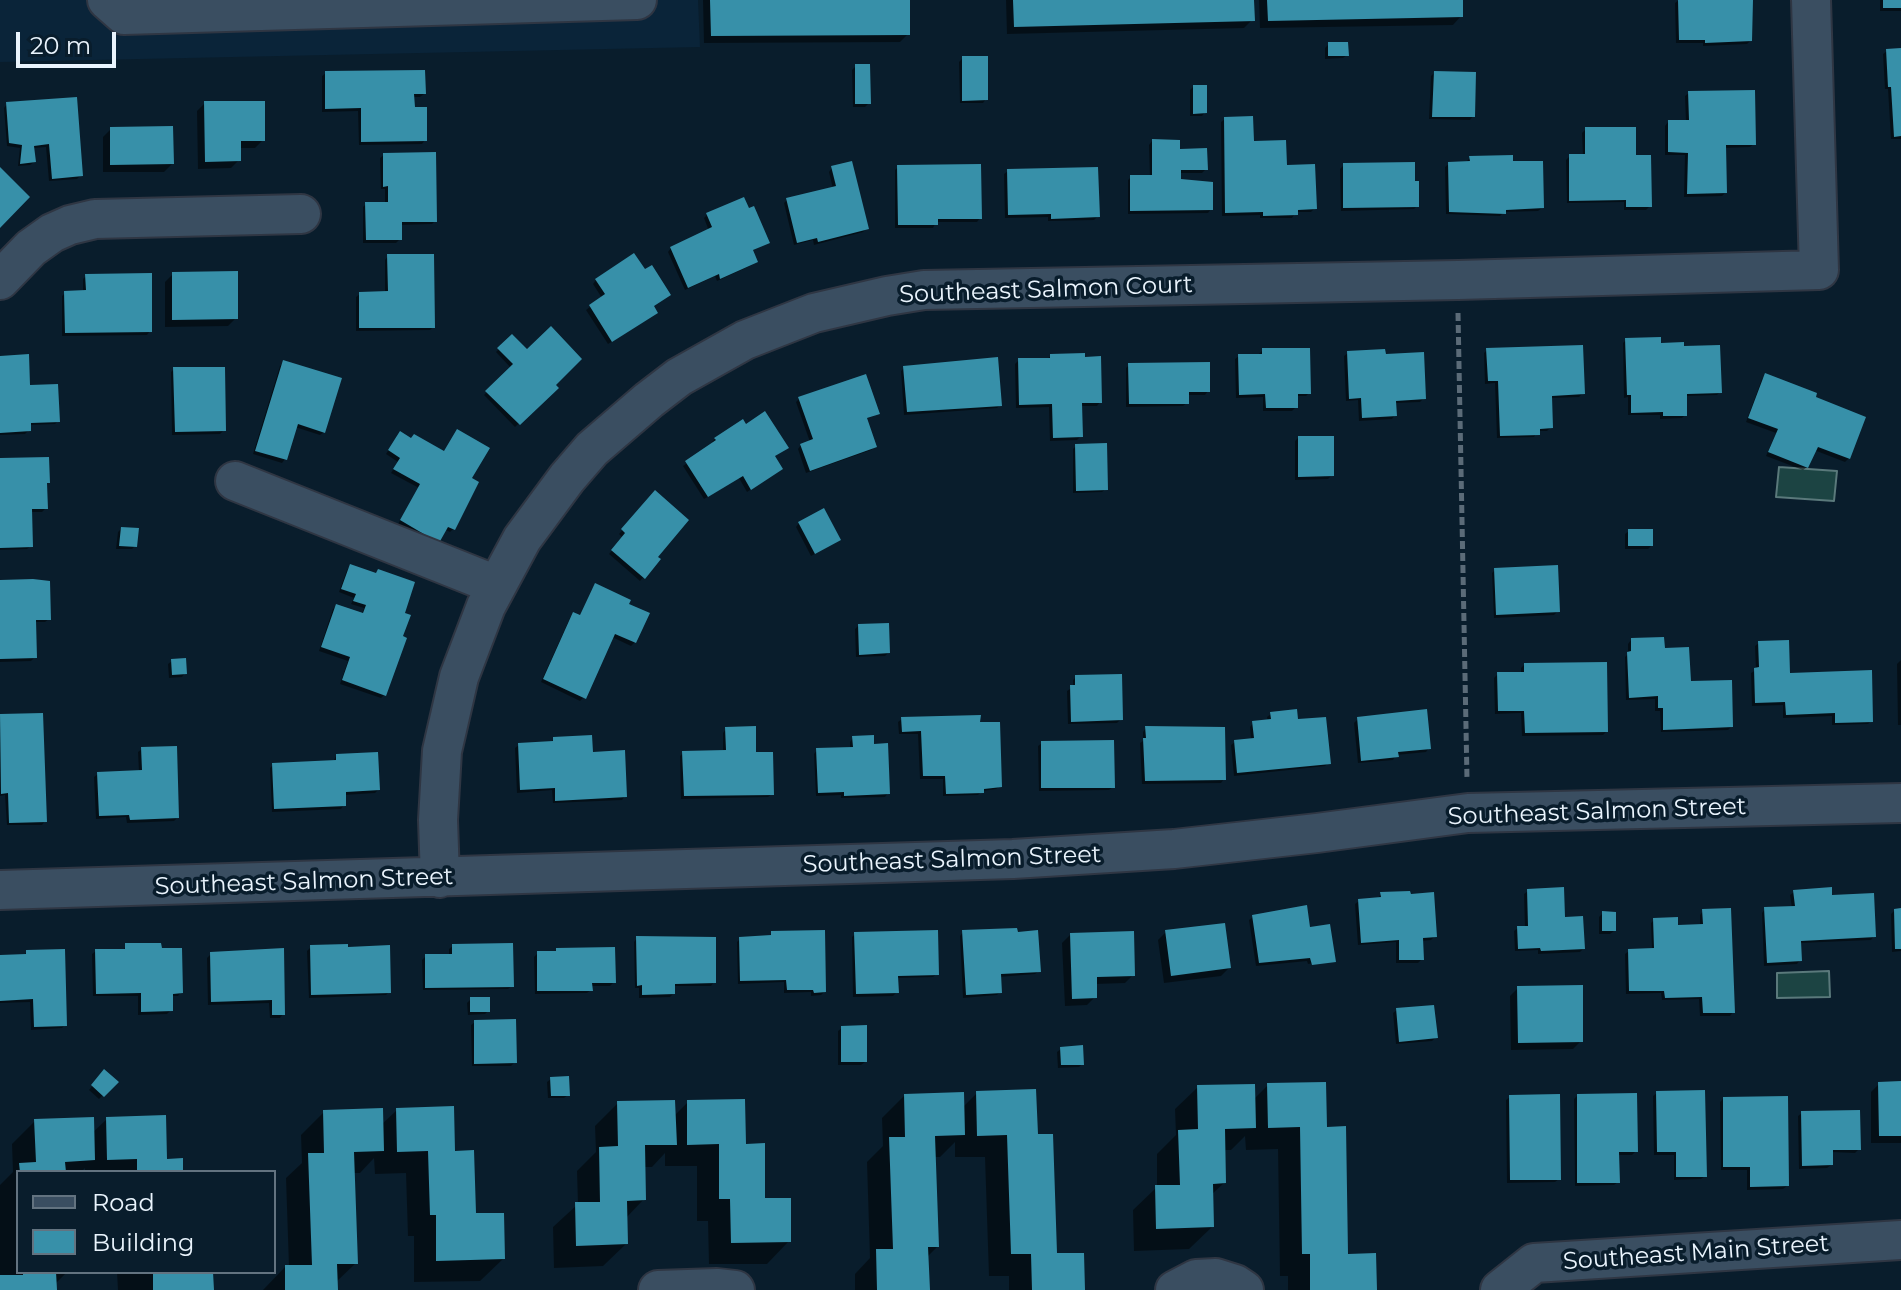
<!DOCTYPE html>
<style>
body{margin:0}
#map{position:relative;width:1901px;height:1290px;overflow:hidden;background:#091d2c;font-family:Montserrat,sans-serif}
canvas{display:block}
.legend{position:absolute;left:16px;top:1170px;width:260px;height:104px;box-sizing:border-box;background:#091d2c;border:2px solid #637380;margin:0;padding:10px 14px;list-style:none;font-size:24px;color:#eaf4fd}
.legend li{display:flex;align-items:center;gap:16px;height:40px}
.legend b{width:40px;border:2px solid #637380}
.scale{position:absolute;left:16px;top:32px;width:100px;height:36px;box-sizing:border-box;border:4px solid #eaf4fd;border-top:0;padding-left:10px;font-size:24px;line-height:28px;white-space:nowrap;color:#eaf4fd;-webkit-text-stroke:6px #091d2c;paint-order:stroke}
</style>
<div id="map">
<canvas width="1901" height="1290"></canvas>
<ul class="legend">
<li><b style="height:10px;background:#3a4e61"></b>Road</li>
<li><b style="height:22px;background:#3790a9"></b>Building</li>
</ul>
<div class="scale">20 m</div>
</div>
<script>
const ctx = document.querySelector('canvas').getContext('2d');
ctx.lineJoin = 'round';
function fill(path, color) { ctx.fillStyle = color; ctx.fill(path, 'evenodd'); }
const poly = rows => new Path2D(rows.map(r => 'M' + r).join(''));
function trace(path, color, width, dash) { ctx.strokeStyle = color; ctx.lineWidth = width; ctx.lineCap = dash ? 'butt' : 'round'; ctx.setLineDash(dash || []); ctx.stroke(path); }
function label(font, color, halo, rows, align = 'center') {
  ctx.font = font + ' Montserrat,sans-serif'; ctx.lineWidth = 7; ctx.setLineDash([]); ctx.textBaseline = 'middle'; ctx.strokeStyle = halo; ctx.fillStyle = color; for (const [text, x, y, turn = 0] of rows) {
    ctx.save(); ctx.translate(x, y); ctx.rotate((+turn || 0) * Math.PI / 180); ctx.textAlign = isNaN(turn) ? turn : align; if (halo) ctx.strokeText(text, 0, 0); ctx.fillText(text, 0, 0); ctx.restore();
  }
}
fill(poly([
 [0,0,698,0,700,47,0,62]
]), '#0a2439');
const water = poly([
 [1779,467,1837,471,1834,501,1776,497,1779,467],
 [1829,971,1830,997,1777,998,1777,973,1829,971]
]);
fill(water, '#1c4443');
trace(water, '#5a797b', 2);
fill(poly([
 [703,0,908,0,908,34,900,42,704,43],
 [1006,0,1252,0,1252,20,1244,28,1007,34],
 [1259,0,1461,0,1461,16,1453,25,1260,28],
 [1679,0,1751,0,1750,41,1747,44,1703,46,1703,43,1676,43,1675,3],
 [1880,0,1901,0,1901,11,1880,11],
 [1329,44,1347,55,1343,58,1325,59,1325,48],
 [1901,50,1901,139,1891,139,1888,89,1885,89,1883,54,1887,51],
 [963,58,986,99,983,103,960,103,959,62],
 [856,66,869,103,865,107,853,107,852,70],
 [326,73,424,94,420,97,412,97,413,109,425,140,422,144,359,145,358,111,322,112,322,76],
 [1434,73,1473,116,1470,120,1429,119,1431,76],
 [1193,87,1205,112,1202,116,1190,116,1190,90],
 [1689,93,1754,144,1750,147,1724,148,1725,193,1722,196,1684,197,1685,155,1665,155,1665,126,1668,122,1686,122,1685,96],
 [75,99,81,175,77,179,49,181,46,147,33,148,34,162,30,165,18,166,20,148,7,146,4,108,7,104],
 [205,103,263,140,255,148,239,148,239,160,231,168,198,169,197,111],
 [1225,119,1252,143,1285,167,1315,208,1311,212,1296,212,1292,218,1260,218,1260,215,1222,216,1221,122],
 [111,129,172,164,164,172,103,172,103,137],
 [1586,129,1634,157,1650,206,1646,210,1624,210,1624,202,1567,203,1566,160,1570,156,1583,156,1582,133],
 [1152,141,1178,151,1206,169,1202,173,1179,173,1179,181,1211,209,1208,213,1128,214,1128,180,1131,177,1150,177,1149,145],
 [384,155,435,221,432,224,400,225,400,239,396,243,363,243,363,207,366,204,385,204,385,189,381,189,380,158],
 [1470,158,1512,163,1542,208,1538,211,1504,212,1500,216,1446,214,1445,167,1449,164,1467,161],
 [1344,165,1417,206,1414,209,1341,211,1340,169],
 [898,167,980,218,977,222,936,222,933,228,895,228,895,170],
 [832,168,867,228,863,232,814,245,813,240,794,245,784,203,787,200,833,189,829,172],
 [1008,171,1098,216,1094,220,1048,221,1048,217,1005,218,1004,174],
 [707,215,768,242,752,251,756,261,752,265,717,281,715,276,685,290,668,252,671,248,709,231,704,218],
 [388,256,433,327,430,330,356,331,356,297,360,294,385,293,385,260],
 [644,272,652,306,653,316,608,344,586,310,602,298,593,284,596,280],
 [173,274,236,318,228,326,165,327,165,282],
 [86,276,150,331,147,335,62,336,62,296,65,293,83,292,83,279],
 [512,336,556,388,515,427,484,395,511,368,496,352],
 [1626,340,1659,345,1720,392,1717,395,1685,396,1685,415,1682,418,1660,419,1660,415,1628,415,1628,397,1624,398,1623,343],
 [1263,350,1309,393,1306,396,1296,396,1296,407,1292,411,1263,411,1263,397,1236,398,1235,359,1239,356,1259,354],
 [1487,350,1583,393,1579,397,1550,398,1551,427,1547,431,1538,431,1534,437,1497,438,1495,383,1485,384,1484,353],
 [1348,353,1424,398,1420,402,1395,403,1395,415,1392,419,1359,421,1358,400,1346,401,1344,356],
 [1051,356,1100,402,1097,406,1080,406,1081,436,1077,440,1050,441,1049,407,1016,408,1015,364,1019,360,1046,360],
 [0,358,58,421,55,424,29,425,29,430,25,434,0,435],
 [284,362,324,432,320,435,295,427,285,459,282,463,253,454,280,366],
 [1129,365,1208,391,1205,395,1187,395,1187,403,1183,406,1126,407,1126,368],
 [904,368,1000,405,997,408,904,415,901,371],
 [174,369,224,430,220,434,172,435,171,372],
 [1766,376,1813,398,1849,458,1845,462,1814,450,1807,467,1803,470,1766,456,1776,433,1746,422,1762,379],
 [799,399,877,413,874,416,865,419,874,447,871,450,806,473,798,449,801,445,810,442,796,402],
 [742,422,773,457,778,472,747,492,739,478,704,499,683,466,714,445,712,442,715,439],
 [397,437,470,479,453,529,450,532,444,529,434,545,398,524,419,488,391,473,398,462,386,454],
 [1298,438,1332,475,1328,479,1295,480,1295,441],
 [1076,446,1106,489,1102,492,1073,493,1073,449],
 [0,460,48,482,45,486,46,508,42,512,30,512,31,546,27,549,0,550],
 [655,493,655,557,658,560,640,581,609,554,623,538,619,534],
 [799,523,835,543,811,556,796,527],
 [121,529,135,546,132,549,116,549,118,532],
 [1629,531,1651,546,1648,549,1625,549,1625,534],
 [350,566,375,575,384,695,381,698,340,684,348,661,319,651,333,609,336,606,362,614,364,608,351,604,354,598,339,592,347,570],
 [1495,570,1558,611,1554,615,1494,618,1492,573],
 [0,582,49,619,45,622,34,622,35,657,31,661,0,662],
 [595,586,635,642,631,646,612,637,584,697,580,701,541,682,570,618,574,614,579,617,592,589],
 [858,626,888,653,885,656,856,657,855,629],
 [1631,640,1663,650,1689,683,1731,727,1728,730,1661,732,1660,711,1655,711,1655,699,1626,700,1625,657,1628,654,1628,644],
 [1759,643,1788,675,1871,721,1868,724,1832,725,1832,716,1783,718,1783,705,1752,706,1751,673,1756,670,1755,646],
 [1901,660,1901,725,1898,725,1897,664],
 [172,661,185,673,182,677,169,678,168,664],
 [1524,665,1606,732,1603,735,1522,736,1521,713,1495,714,1494,678,1498,674,1521,674,1521,668],
 [1076,677,1121,719,1117,723,1068,724,1067,691,1073,687,1073,680],
 [1271,714,1296,721,1328,763,1325,766,1234,776,1231,745,1235,742,1251,740,1250,727,1253,723,1268,722,1267,717],
 [41,715,45,821,42,825,7,825,5,795,0,796,0,716],
 [902,719,978,724,1000,786,996,789,982,791,978,795,943,796,943,779,920,779,918,734,899,734,898,722],
 [1358,719,1429,748,1426,752,1396,755,1393,760,1358,763,1354,723],
 [1146,728,1224,779,1221,783,1142,784,1140,743,1143,741,1143,732],
 [726,729,755,754,772,794,768,797,681,799,680,756,683,753,723,752,723,733],
 [853,738,872,746,888,793,885,797,841,798,841,795,816,796,814,754,817,750,850,749,850,742],
 [554,739,591,754,625,796,622,800,553,803,552,790,517,793,515,748,519,745,550,743],
 [1042,743,1113,787,1109,790,1039,791,1038,746],
 [142,749,177,818,174,821,127,823,126,817,96,819,94,777,98,774,139,772,138,752],
 [336,756,378,790,375,793,344,795,344,805,341,809,272,812,270,768,273,765,333,762],
 [1528,891,1563,919,1583,949,1580,952,1538,954,1538,950,1515,951,1514,931,1518,928,1525,928,1524,894],
 [1794,892,1830,897,1874,936,1871,940,1799,943,1800,960,1797,964,1764,966,1762,913,1765,909,1792,908,1790,895],
 [1381,894,1435,936,1431,940,1421,941,1422,959,1418,963,1396,963,1396,942,1358,945,1355,904,1359,901,1378,898],
 [1901,910,1901,951,1892,952,1891,914,1894,911],
 [1703,911,1733,1012,1730,1016,1700,1016,1699,999,1662,1000,1661,993,1626,994,1625,954,1629,951,1652,950,1651,923,1654,920,1676,927,1700,926,1700,915],
 [1603,913,1614,931,1610,934,1599,934,1599,917],
 [1253,917,1308,929,1332,960,1308,964,1307,961,1256,966,1249,920],
 [963,932,1039,971,1035,974,999,977,1000,992,997,995,963,998,960,936],
 [1166,932,1229,968,1221,976,1164,983,1158,940],
 [772,933,824,992,821,995,811,996,811,992,784,993,784,982,738,984,737,942,740,939,767,938],
 [855,934,937,974,933,977,896,978,897,992,893,996,853,997,852,937],
 [1070,935,1133,975,1125,983,1095,984,1095,997,1087,1005,1065,1006,1062,943],
 [637,938,714,982,711,986,673,986,673,994,670,997,639,998,639,988,635,988,634,942],
 [126,945,181,992,178,996,171,996,171,1010,167,1014,138,1015,138,996,93,996,92,954,96,951,123,951],
 [453,946,512,986,508,989,423,990,422,960,426,956,449,956,449,949],
 [311,947,346,949,389,992,386,995,309,998,307,951],
 [557,950,614,982,610,986,591,986,591,990,587,993,535,994,534,957,538,953,554,953],
 [282,951,283,1014,280,1018,270,1018,269,1003,208,1005,207,958,211,954],
 [27,952,65,1025,62,1028,31,1030,30,1002,0,1003,0,957,23,956],
 [1518,988,1581,1041,1573,1049,1511,1050,1510,996],
 [471,999,488,1011,485,1014,468,1015,467,1003],
 [1397,1010,1435,1038,1432,1041,1396,1044,1393,1013],
 [475,1022,515,1062,511,1066,472,1066,471,1025],
 [842,1028,865,1062,861,1065,838,1065,838,1031],
 [1061,1049,1082,1064,1079,1067,1058,1068,1057,1052],
 [105,1072,116,1082,99,1099,89,1090],
 [551,1079,568,1095,564,1098,548,1098,547,1082],
 [1901,1083,1901,1143,1871,1143,1871,1092,1879,1084],
 [1268,1085,1325,1129,1346,1256,1375,1290,1288,1290,1288,1276,1280,1276,1278,1149,1246,1150,1245,1136,1231,1150,1223,1150,1224,1183,1211,1195,1212,1227,1189,1249,1134,1251,1133,1210,1157,1187,1157,1154,1176,1135,1175,1109,1198,1087,1254,1099],
 [977,1093,1036,1136,1055,1255,1083,1290,1009,1290,1009,1276,989,1276,985,1157,955,1157,955,1142,940,1157,934,1157,937,1247,927,1257,928,1290,855,1290,855,1274,870,1258,867,1162,883,1146,882,1118,904,1096,962,1108],
 [1657,1093,1705,1176,1701,1179,1674,1180,1674,1155,1654,1155,1653,1096],
 [1577,1096,1636,1151,1632,1155,1617,1155,1618,1182,1614,1185,1575,1186,1574,1099],
 [1510,1097,1559,1179,1555,1182,1507,1183,1506,1100],
 [1723,1099,1787,1186,1783,1189,1747,1190,1747,1170,1721,1170,1720,1102],
 [688,1102,744,1146,763,1200,789,1241,767,1264,709,1264,708,1221,697,1221,697,1166,665,1166,665,1153,652,1167,644,1167,644,1199,626,1218,626,1244,603,1266,554,1268,553,1227,578,1204,577,1171,596,1152,595,1126,618,1103,674,1116],
 [397,1110,453,1153,474,1215,503,1259,480,1281,414,1282,414,1236,408,1236,406,1173,375,1174,374,1158,360,1173,353,1173,356,1263,335,1283,336,1290,263,1290,285,1267,289,1267,286,1178,302,1163,301,1135,324,1112,381,1125],
 [1802,1113,1859,1149,1855,1153,1831,1152,1831,1165,1827,1168,1799,1169,1798,1116],
 [107,1119,181,1172,85,1172,85,1168,81,1172,18,1172,18,1272,67,1272,54,1285,55,1290,0,1290,0,1185,13,1172,12,1144,35,1121,92,1133],
 [117,1272,211,1272,212,1290,118,1290]
]), '#0007');
fill(poly([
 [710,0,910,0,910,35,711,36],
 [1013,0,1254,0,1255,21,1014,27],
 [1267,0,1463,0,1463,17,1268,21],
 [1678,0,1753,0,1752,41,1705,43,1705,40,1679,40],
 [1883,0,1901,0,1901,8,1883,8],
 [1328,42,1348,42,1349,56,1328,56],
 [1901,48,1901,136,1894,137,1891,87,1888,87,1886,49],
 [962,56,988,56,988,100,962,101],
 [855,64,870,64,871,104,855,104],
 [425,70,426,94,414,94,415,107,427,107,427,141,361,142,361,108,325,109,325,71],
 [1434,71,1476,72,1475,117,1432,117],
 [1193,85,1207,85,1207,113,1193,114],
 [1755,90,1756,145,1726,145,1727,193,1687,194,1688,153,1668,152,1668,120,1689,120,1688,91],
 [77,97,83,176,52,179,49,144,34,146,36,162,20,164,22,145,9,143,6,102],
 [204,101,265,101,265,141,241,141,241,161,205,162],
 [1253,116,1254,141,1286,140,1287,165,1315,164,1317,209,1298,210,1298,215,1263,216,1263,212,1225,213,1224,117],
 [173,126,174,164,110,165,110,127],
 [1585,127,1636,127,1636,155,1651,155,1652,207,1626,207,1626,200,1569,201,1569,154,1585,154],
 [1152,139,1180,140,1180,149,1207,148,1208,170,1181,170,1181,179,1213,182,1213,210,1130,211,1130,175,1152,175],
 [436,152,437,222,402,222,402,240,366,240,365,202,388,202,388,186,383,187,383,153],
 [1513,155,1513,161,1543,161,1544,208,1506,210,1506,214,1449,212,1448,162,1470,161,1469,156],
 [852,161,869,229,818,242,817,238,797,243,786,198,836,186,831,166],
 [1415,162,1415,181,1419,181,1419,207,1343,208,1343,163],
 [981,164,982,219,938,219,938,225,898,225,897,165],
 [0,167,30,197,0,228],
 [1098,167,1100,217,1051,219,1051,214,1008,215,1007,169],
 [744,197,749,208,754,206,770,243,753,250,758,262,720,279,719,274,688,288,670,247,712,227,706,213],
 [634,253,645,269,652,265,671,295,654,306,658,313,612,342,589,305,605,294,595,279],
 [387,254,434,254,435,328,359,328,359,292,388,291],
 [238,271,238,319,172,320,172,272],
 [152,273,152,332,65,333,64,291,86,290,85,274],
 [551,326,582,359,556,385,559,388,520,425,485,391,513,364,497,348,512,334,527,349],
 [1661,337,1661,343,1684,342,1684,346,1720,345,1722,393,1687,394,1687,416,1663,416,1663,412,1631,413,1631,395,1627,395,1625,338],
 [1583,345,1585,394,1552,396,1553,428,1540,429,1540,435,1500,436,1498,381,1488,381,1486,348],
 [1262,348,1310,348,1311,394,1298,394,1298,408,1266,408,1265,394,1239,395,1238,354,1262,354],
 [1385,349,1386,354,1424,352,1426,399,1396,401,1397,416,1362,418,1361,398,1349,399,1347,351],
 [1085,353,1085,357,1101,356,1102,403,1082,403,1083,437,1053,438,1052,404,1019,405,1018,358,1050,358,1050,354],
 [29,354,30,385,58,384,60,422,31,423,31,431,0,433,0,356],
 [998,357,1002,406,907,412,903,366],
 [283,360,342,378,325,433,298,424,287,460,255,451],
 [1210,362,1210,392,1189,392,1189,404,1129,404,1128,363],
 [173,367,225,367,226,431,175,432],
 [1765,373,1817,393,1816,397,1866,417,1850,459,1818,447,1808,468,1768,452,1778,429,1748,418],
 [866,374,880,414,867,418,877,447,810,471,800,444,813,439,798,397],
 [765,411,789,448,775,456,783,469,751,490,743,476,708,497,685,461,716,440,714,438,743,419,746,424],
 [457,429,490,448,472,478,479,482,455,530,448,527,439,543,400,520,420,484,393,469,400,458,388,450,400,431,411,438,414,434,444,451],
 [1298,436,1334,436,1334,476,1298,477],
 [1107,443,1108,490,1076,491,1075,444],
 [49,457,50,483,47,483,48,509,32,509,33,547,0,548,0,458],
 [655,490,689,520,658,557,661,559,645,579,611,550,625,533,621,529],
 [824,508,841,540,815,554,798,522],
 [121,527,139,528,137,547,119,546],
 [1628,529,1653,529,1653,546,1628,546],
 [350,564,376,573,378,569,415,582,405,613,411,615,403,636,407,638,386,696,342,680,350,657,321,647,336,604,363,613,366,605,353,601,356,594,341,589],
 [1558,565,1560,612,1496,615,1494,568],
 [33,579,50,581,51,620,36,620,37,658,0,659,0,580],
 [595,583,631,600,629,604,650,613,636,643,615,634,586,699,543,679,573,612,580,615],
 [889,623,890,653,859,655,858,624],
 [1664,637,1665,648,1689,647,1691,681,1732,680,1733,727,1663,730,1663,708,1658,708,1658,696,1629,698,1627,652,1631,651,1631,638],
 [1789,640,1790,673,1872,670,1873,722,1835,723,1835,713,1786,715,1785,702,1755,703,1754,668,1759,667,1758,641],
 [186,658,187,674,172,675,171,659],
 [1607,662,1608,732,1525,733,1524,711,1498,711,1497,672,1524,672,1524,663],
 [1122,674,1123,720,1071,722,1070,685,1075,685,1075,675],
 [1297,709,1298,719,1326,717,1331,764,1237,773,1234,740,1254,738,1252,721,1271,719,1270,712],
 [1427,709,1431,749,1398,752,1399,757,1361,761,1357,717],
 [43,713,47,822,9,823,8,793,1,794,0,714],
 [981,715,980,722,1000,722,1002,787,984,789,984,793,946,794,945,776,923,776,921,731,902,732,901,717],
 [756,726,756,752,773,752,774,795,684,796,682,751,726,750,725,727],
 [1145,726,1225,727,1226,780,1145,781,1143,738,1146,738],
 [592,735,593,752,625,750,627,797,555,801,555,788,520,790,518,743,553,741,553,737],
 [874,735,874,744,888,743,890,794,844,796,844,792,818,793,816,748,853,747,852,736],
 [1114,740,1115,788,1041,788,1041,741],
 [177,746,179,818,130,820,129,815,99,816,97,772,142,770,141,747],
 [378,752,380,790,346,792,346,806,274,809,272,763,336,760,336,754],
 [1564,887,1565,917,1583,916,1585,949,1541,951,1540,948,1518,949,1517,926,1528,926,1527,889],
 [1832,887,1832,895,1874,893,1876,937,1801,941,1802,961,1767,963,1764,907,1795,906,1793,890],
 [1410,891,1411,894,1434,892,1437,937,1423,938,1424,960,1399,960,1399,940,1361,943,1358,899,1381,897,1380,892],
 [1307,905,1310,927,1330,924,1336,962,1312,965,1310,958,1259,963,1252,915],
 [1731,908,1735,1013,1703,1013,1702,997,1665,998,1664,991,1629,991,1628,949,1654,948,1653,918,1678,917,1678,925,1703,924,1702,909],
 [1901,908,1901,949,1895,949,1894,909],
 [1602,911,1616,912,1616,931,1602,931],
 [1225,923,1231,968,1171,976,1165,930],
 [1017,928,1018,932,1038,930,1041,972,1001,974,1002,993,966,995,962,930],
 [825,930,826,992,814,993,813,990,787,990,786,980,740,981,739,937,771,935,771,931],
 [938,930,939,975,898,976,899,993,856,994,854,932],
 [1134,931,1135,976,1097,977,1097,998,1072,999,1070,933],
 [636,936,716,937,716,983,675,984,675,994,642,995,642,985,637,986],
 [125,943,161,943,162,948,182,948,183,993,173,994,173,1011,141,1012,141,993,96,994,95,949,125,949],
 [513,943,514,987,425,988,425,954,452,954,452,944],
 [348,944,348,947,390,945,391,993,311,995,310,945],
 [615,947,616,983,592,983,593,991,537,991,537,951,556,951,556,948],
 [284,948,285,1015,272,1015,272,1000,211,1002,210,952],
 [65,949,67,1026,34,1027,33,999,0,1001,0,955,26,954,26,950],
 [1583,985,1583,1042,1518,1043,1517,986],
 [470,997,490,997,490,1012,470,1012],
 [1434,1005,1438,1038,1399,1042,1396,1008],
 [516,1019,517,1063,474,1064,474,1020],
 [867,1025,867,1062,841,1062,841,1026],
 [1083,1045,1084,1065,1061,1065,1060,1047],
 [104,1069,119,1082,104,1097,91,1085],
 [569,1076,570,1096,551,1096,550,1077],
 [1901,1081,1901,1136,1879,1136,1878,1082],
 [1326,1082,1327,1127,1346,1126,1348,1254,1376,1253,1377,1290,1310,1290,1310,1254,1302,1254,1300,1127,1268,1128,1267,1083],
 [1255,1084,1256,1128,1225,1129,1226,1183,1213,1184,1214,1227,1156,1229,1155,1185,1180,1185,1178,1130,1198,1129,1197,1085],
 [1036,1089,1038,1134,1053,1134,1057,1253,1084,1253,1085,1290,1032,1290,1031,1254,1011,1254,1007,1135,977,1136,976,1091],
 [1705,1090,1707,1177,1676,1177,1676,1152,1657,1152,1656,1091],
 [964,1092,965,1135,935,1136,939,1247,928,1247,930,1290,877,1290,876,1249,893,1249,889,1137,905,1137,904,1094],
 [1637,1093,1638,1152,1619,1152,1620,1183,1577,1183,1577,1094],
 [1560,1094,1561,1180,1510,1180,1509,1095],
 [1788,1096,1789,1186,1750,1187,1750,1167,1723,1167,1723,1097],
 [745,1099,746,1144,765,1143,765,1198,791,1198,791,1242,731,1243,730,1199,719,1199,719,1144,687,1145,687,1100],
 [675,1100,677,1145,645,1145,646,1200,627,1201,628,1244,576,1246,575,1202,600,1202,599,1147,618,1146,617,1101],
 [454,1106,455,1151,474,1150,476,1213,504,1213,505,1259,436,1261,436,1215,430,1215,428,1151,397,1152,396,1108],
 [383,1108,384,1151,354,1152,358,1264,337,1264,338,1290,285,1290,285,1265,312,1265,308,1153,324,1153,323,1110],
 [1860,1110,1861,1150,1833,1150,1833,1165,1802,1166,1801,1111],
 [166,1115,167,1159,183,1158,183,1172,137,1172,137,1159,107,1160,106,1117],
 [94,1117,95,1160,65,1162,66,1172,20,1172,19,1163,36,1162,34,1119],
 [23,1272,56,1272,57,1290,0,1290,0,1275,23,1275],
 [153,1272,213,1272,214,1290,153,1290]
]), '#3790a9');
const minor = poly([
 [107,0,124,15,637,0],
 [0,280,31,248,52,233,70,225,95,219,301,214],
 [235,481,496,585],
 [440,878,438,820,442,751,459,677,486,606,522,539,567,478,592,449,649,400,679,377,745,340,814,313,887,296,924,290,1458,280,1819,270,1811,0],
 [0,890,1013,859,1174,849,1317,833,1468,813,1901,803],
 [658,1290,717,1288,735,1290],
 [1175,1290,1196,1279,1216,1278,1235,1284,1244,1290],
 [1500,1290,1534,1263,1901,1240]
]);
trace(minor, '#2f3643', 42);
trace(poly([
 [1458,313,1467,779]
]), '#5b6b78', 5, [8, 4]);
trace(minor, '#3a4e61', 38);
label('24px', '#eaf4fd', '#091d2c', [
 ["Southeast Salmon Court",1046,290,-2],
 ["Southeast Salmon Street",1597,812,-2],
 ["Southeast Salmon Street",952,860,-2],
 ["Southeast Salmon Street",304,882,-2],
 ["Southeast Main Street",1696,1253,-4]
]);
</script>
